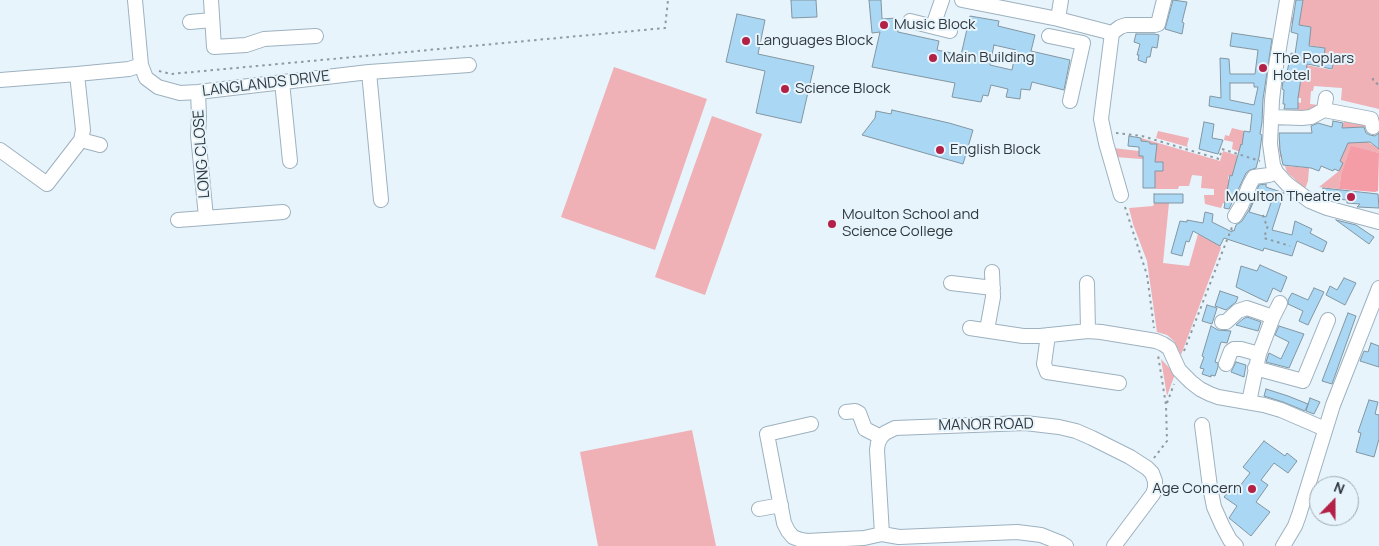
<!DOCTYPE html>
<style>
body{margin:0}
#map{position:relative;width:1379px;height:546px;overflow:hidden;background:#e7f4fc;font-family:Manrope,sans-serif}
canvas{display:block}
.north{position:absolute;left:1309px;top:476px;width:50px;height:50px;box-sizing:border-box;background:#e7f4fc;border:1px solid #9ea9b0;border-radius:50%;rotate:22deg;font-size:14px;font-weight:700;line-height:20px;text-align:center;color:#30393e}
.north::after{content:'';display:block;margin:auto;width:18px;height:22px;background:#b32147;clip-path:polygon(50% 0,100% 100%,50% 72%,0 100%)}
</style>
<div id="map">
<canvas width="1379" height="546"></canvas>
<div class="north">N</div>
</div>
<script>
const ctx = document.querySelector('canvas').getContext('2d');
ctx.lineJoin = 'round';
function fill(path, color) { ctx.fillStyle = color; ctx.fill(path, 'evenodd'); }
const poly = rows => new Path2D(rows.map(r => 'M' + r).join(''));
function trace(path, color, width, dash) { ctx.strokeStyle = color; ctx.lineWidth = width; ctx.lineCap = dash ? 'butt' : 'round'; ctx.setLineDash(dash || []); ctx.stroke(path); }
function label(font, color, halo, rows, align = 'center') {
  ctx.font = font + ' Manrope,sans-serif'; ctx.lineWidth = 4; ctx.setLineDash([]); ctx.textBaseline = 'middle'; ctx.strokeStyle = halo; ctx.fillStyle = color; for (const [text, x, y, turn = 0] of rows) {
    ctx.save(); ctx.translate(x, y); ctx.rotate((+turn || 0) * Math.PI / 180); ctx.textAlign = isNaN(turn) ? turn : align; if (halo) ctx.strokeText(text, 0, 0); ctx.fillText(text, 0, 0); ctx.restore();
  }
}
fill(poly([
 [1303,0,1379,0,1379,109,1341,100,1342,88,1314,86,1313,91,1311,91,1310,104,1318,105,1314,110,1298,112,1298,105,1296,105,1296,102,1301,103,1301,98,1297,98,1294,83,1300,84,1302,72,1306,65,1332,70,1334,60,1313,56,1312,54,1324,55,1325,48,1302,44,1311,27,1290,23,1291,17,1300,18],
 [614,67,707,99,655,250,561,217],
 [712,116,762,134,705,295,655,277],
 [1344,121,1355,124,1365,124,1365,127,1356,128,1368,142,1379,149,1379,153,1370,151,1341,176,1339,189,1319,187,1339,171,1342,163,1280,157,1279,142,1287,142,1327,134,1329,126,1342,129],
 [1232,128,1244,131,1243,153,1232,149,1233,142,1224,140,1225,135,1229,136],
 [1158,131,1189,138,1187,145,1188,147,1156,138],
 [1141,138,1220,161,1223,151,1236,155,1238,156,1234,176,1229,175,1228,179,1237,182,1231,205,1223,203,1221,208,1205,204,1204,195,1214,195,1214,189,1201,188,1202,176,1192,175,1189,186,1179,186,1178,189,1155,189,1155,171,1163,171,1163,162,1155,162,1155,160,1115,157,1113,148,1139,151,1156,144,1150,144,1150,141,1141,141],
 [1285,166,1309,168,1308,181,1305,189,1287,172],
 [1154,203,1169,203,1163,263,1189,266,1198,234,1220,246,1221,248,1181,355,1174,341,1167,335,1157,332,1147,261,1133,224,1129,208,1153,206],
 [1161,359,1175,374,1167,396],
 [692,430,716,546,598,546,580,452]
]), '#efb0b6');
fill(poly([
 [1351,146,1379,153,1378,191,1375,192,1339,189,1341,176]
]), '#f49da6');
const building = poly([
 [791,0,816,0,817,17,792,18,791,0],
 [869,0,881,0,882,19,896,18,898,32,939,41,937,50,961,55,970,16,999,21,998,26,1035,35,1031,51,1070,60,1064,90,1032,82,1030,90,1021,89,1020,99,1006,97,1008,89,991,85,988,96,983,95,981,102,952,97,955,83,872,67,880,32,872,33,869,0],
 [994,45,1016,50,1012,70,990,65,994,45],
 [1173,0,1187,2,1182,22,1184,23,1182,34,1165,29,1173,0],
 [1296,0,1303,0,1299,25,1311,27,1309,46,1325,48,1324,58,1334,60,1332,69,1307,64,1306,73,1302,72,1298,98,1298,109,1284,109,1285,104,1283,104,1284,90,1282,89,1283,81,1285,82,1291,53,1295,54,1298,34,1291,32,1296,0],
 [737,14,765,20,758,54,814,66,801,123,756,113,765,71,726,62,737,14],
 [1232,33,1272,39,1263,99,1262,122,1260,134,1262,135,1259,157,1256,168,1250,170,1246,173,1229,209,1224,208,1230,175,1232,176,1241,144,1242,145,1244,131,1250,132,1252,114,1209,106,1210,96,1221,98,1220,58,1229,59,1230,74,1255,74,1258,50,1230,46,1232,33],
 [1230,83,1254,83,1254,87,1258,87,1254,105,1230,100,1230,83],
 [1136,34,1154,34,1159,35,1157,48,1152,47,1150,57,1147,57,1146,63,1138,60,1139,55,1137,55,1140,44,1134,42,1136,34],
 [892,110,949,123,973,130,963,164,862,135,875,118,876,111,891,114,892,110],
 [1333,121,1343,123,1342,128,1364,127,1366,133,1370,135,1375,136,1379,133,1379,149,1370,142,1348,143,1340,161,1343,163,1339,171,1334,169,1333,171,1321,166,1319,171,1311,168,1283,165,1280,150,1279,133,1312,133,1311,126,1318,123,1332,127,1333,121],
 [1204,122,1214,124,1212,138,1223,140,1218,154,1199,149,1204,122],
 [1129,136,1141,138,1141,141,1150,142,1150,144,1157,144,1155,162,1163,162,1163,171,1155,171,1155,188,1143,188,1143,156,1139,156,1139,147,1128,146,1129,136],
 [1266,184,1266,187,1284,193,1272,230,1292,235,1295,221,1312,229,1310,233,1327,242,1323,252,1297,241,1292,256,1264,248,1263,251,1224,238,1220,246,1193,231,1189,242,1186,241,1182,256,1171,253,1180,221,1187,222,1187,220,1203,223,1205,212,1213,214,1212,222,1232,232,1232,230,1234,231,1236,225,1242,221,1249,210,1259,185,1266,184],
 [1257,194,1272,200,1266,217,1249,212,1257,194],
 [1323,188,1378,194,1379,208,1358,207,1357,207,1360,204,1347,203,1347,200,1325,198,1322,196,1323,188],
 [1154,194,1183,194,1183,203,1154,203,1154,194],
 [1336,220,1356,225,1374,237,1369,244,1336,220],
 [1260,265,1287,277,1281,292,1273,288,1267,302,1236,287,1241,266,1257,271,1260,265],
 [1344,278,1356,283,1345,305,1326,295,1330,286,1337,290,1344,278],
 [1314,288,1324,292,1308,325,1299,321,1303,311,1288,304,1288,300,1292,293,1308,300,1314,288],
 [1220,291,1238,297,1236,302,1226,310,1215,306,1220,291],
 [1207,305,1217,308,1212,324,1202,321,1207,305],
 [1348,313,1356,316,1332,384,1322,381,1348,313],
 [1247,317,1261,322,1258,331,1236,325,1243,319,1247,317],
 [1211,326,1218,330,1231,331,1227,343,1221,342,1215,362,1218,363,1218,367,1215,376,1211,375,1211,377,1202,374,1204,369,1200,368,1204,357,1202,356,1211,326],
 [1279,326,1304,334,1289,368,1266,362,1269,353,1281,359,1289,342,1275,335,1279,326],
 [1371,343,1379,346,1379,367,1360,361,1364,351,1368,352,1371,343],
 [1236,362,1246,365,1244,377,1231,372,1236,362],
 [1266,389,1288,396,1308,404,1305,411,1283,402,1264,396,1266,389],
 [1310,398,1320,402,1314,414,1306,411,1310,398],
 [1369,400,1378,402,1375,414,1379,415,1379,439,1374,457,1356,452,1361,433,1358,432,1369,400],
 [1264,441,1285,456,1287,453,1297,461,1288,473,1274,463,1261,480,1268,485,1256,502,1270,512,1251,536,1229,518,1237,506,1224,497,1232,487,1236,491,1250,473,1243,467,1264,441]
]);
fill(building, '#a9d7f4');
trace(building, '#8296a2', 1);
const minor = poly([
 [135,0,141,65,146,78,158,87,180,93,198,92,369,72,469,65],
 [211,0,214,47,246,45,264,39,316,36],
 [962,0,1058,19,1112,33,1101,119,1106,143,1121,195],
 [1287,0,1276,66,1272,100,1270,144,1273,165,1276,172,1287,184,1310,201,1327,208,1379,222],
 [1058,19,1061,0],
 [910,21,950,31],
 [190,22,212,20],
 [933,26,942,0],
 [1112,33,1120,27,1126,25,1155,25,1158,24,1164,0],
 [1049,36,1083,43,1070,101],
 [369,72,381,200],
 [0,80,77,74,129,69,141,65],
 [282,82,290,161],
 [198,92,199,116,198,135,206,217],
 [1324,110,1371,119,1373,127],
 [1271,117,1302,118,1311,117,1324,110,1326,98],
 [81,140,100,145],
 [0,150,47,184,81,140,83,130,77,74],
 [1235,216,1241,206,1250,184,1254,177,1269,175,1276,172],
 [178,220,283,212],
 [951,283,993,288],
 [1087,283,1088,331],
 [1222,322,1226,322,1238,311,1247,308,1273,317],
 [970,328,1023,336,1040,336,1088,331,1101,332,1156,341,1163,344,1169,348,1179,370,1191,382,1200,389,1210,394,1218,397,1264,405,1281,410,1325,429],
 [987,330,993,297,992,272],
 [1048,335,1044,364,1047,372,1119,383],
 [1226,364,1231,351,1234,349,1241,349,1259,354],
 [1255,368,1303,381,1328,320],
 [1249,402,1259,354,1273,317,1280,303],
 [846,412,855,411,859,413,865,429,881,437],
 [811,424,767,434,784,523,788,531,793,537,801,540,807,541,864,538,882,534,899,537,1017,532,1041,535,1061,543,1066,546],
 [1202,425,1210,487,1214,507,1222,525,1230,540,1236,546],
 [759,509,781,505],
 [882,534,877,450,878,443,881,437,885,433,895,428,1025,423,1059,427,1076,431,1092,438,1130,457,1147,468,1152,473,1155,481,1155,488,1153,494,1114,546],
 [1283,546,1295,526,1299,515,1333,405,1379,288]
]);
trace(minor, '#9db1bf', 16);
trace(poly([
 [159,71,171,74,665,28,668,0],
 [1373,78,1373,81,1379,85],
 [1116,133,1142,136,1219,159,1222,149,1260,161],
 [1125,207,1147,275,1154,328],
 [1263,215,1266,224,1268,225,1264,238,1290,246],
 [1184,351,1232,227],
 [1167,403,1174,384],
 [1154,458,1167,441,1166,405,1158,355]
]), '#8e99a0', 2, [2.5, 4]);
trace(minor, '#fff', 14);
for (const [x, y, r, color] of [
 [884,25,5,"#b32147"],
 [746,41,5,"#b32147"],
 [933,58,5,"#b32147"],
 [1263,68,5,"#b32147"],
 [785,89,5,"#b32147"],
 [940,150,5,"#b32147"],
 [1351,197,5,"#b32147"],
 [832,224,5,"#b32147"],
 [1252,489,5,"#b32147"]
]) { const dot = new Path2D(); dot.arc(x, y, r, 0, 2 * Math.PI); ctx.fillStyle = color; ctx.fill(dot); trace(dot, '#e7f4fc', 2); }
label('15px', '#30393e', '#e7f4fc', [
 ["Music Block",894,25],
 ["Languages Block",756,41],
 ["Main Building",943,58],
 ["The Poplars",1273,59],
 ["Hotel",1273,76],
 ["Science Block",795,89],
 ["English Block",950,150],
 ["Moulton Theatre",1341,197,"right"],
 ["Moulton School and",842,215],
 ["Science College",842,232],
 ["Age Concern",1242,489,"right"]
], 'left');
label('15px', '#30393e', '#e7f4fc', [
 ["LANGLANDS DRIVE",266,84,-7],
 ["LONG CLOSE",202,154,-94],
 ["MANOR ROAD",986,425,-1]
]);
</script>
